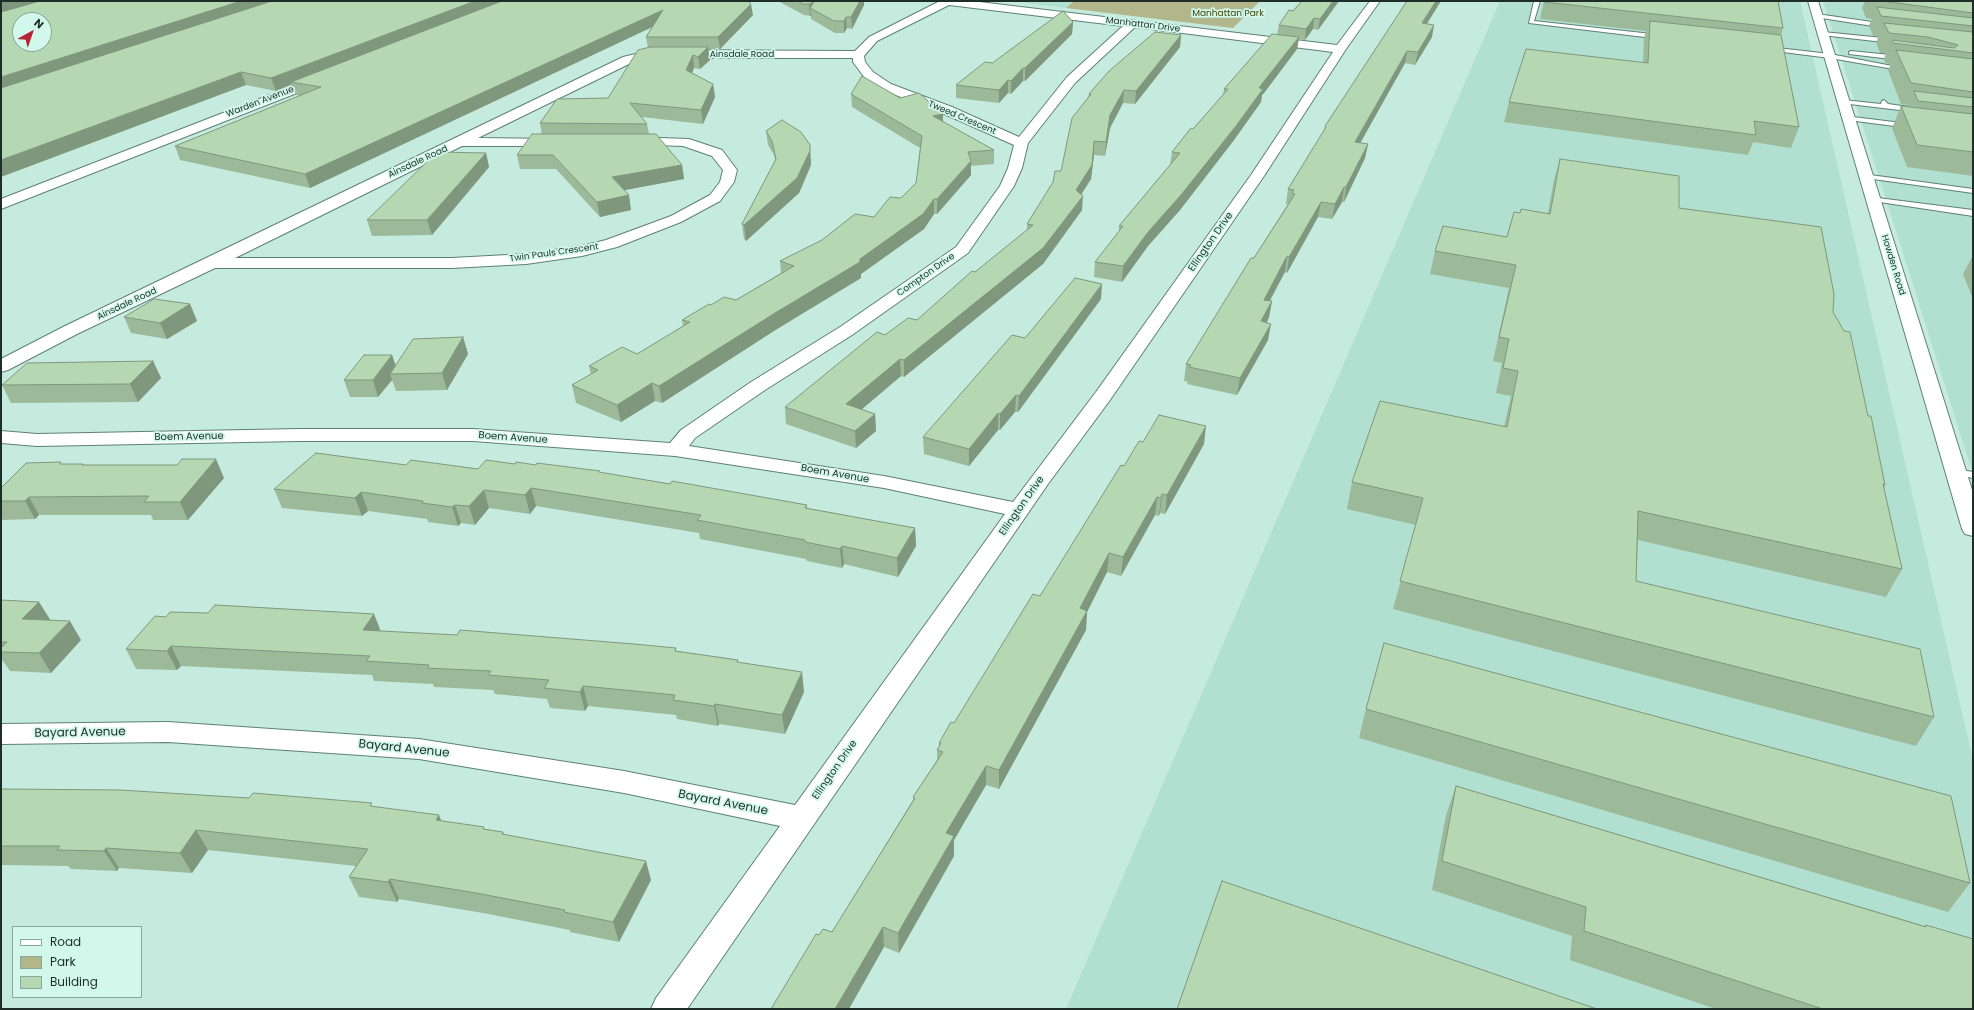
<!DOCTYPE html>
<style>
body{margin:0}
#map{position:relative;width:1974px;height:1010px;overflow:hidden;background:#c5ebdf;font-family:Poppins,sans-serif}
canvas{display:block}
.frame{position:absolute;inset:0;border:2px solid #1e2d28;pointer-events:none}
.legend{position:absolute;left:12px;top:926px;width:130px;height:72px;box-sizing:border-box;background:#d2f8ec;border:1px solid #8aa79e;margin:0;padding:5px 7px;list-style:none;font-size:12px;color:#1e2d28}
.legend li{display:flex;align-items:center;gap:8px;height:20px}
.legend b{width:20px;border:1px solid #8aa79e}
.north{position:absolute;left:12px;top:12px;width:40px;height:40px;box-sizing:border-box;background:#d2f8ec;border:1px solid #8aa79e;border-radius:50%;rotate:40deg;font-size:11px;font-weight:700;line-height:16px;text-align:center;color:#1e2d28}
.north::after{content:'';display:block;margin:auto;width:14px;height:18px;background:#b52434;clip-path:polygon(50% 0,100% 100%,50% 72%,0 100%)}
</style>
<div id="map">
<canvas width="1974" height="1010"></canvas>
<div class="frame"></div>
<ul class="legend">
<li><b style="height:5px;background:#fff"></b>Road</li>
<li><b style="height:11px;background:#b2b68b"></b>Park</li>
<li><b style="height:11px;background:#b5d8b2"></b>Building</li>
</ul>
<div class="north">N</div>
</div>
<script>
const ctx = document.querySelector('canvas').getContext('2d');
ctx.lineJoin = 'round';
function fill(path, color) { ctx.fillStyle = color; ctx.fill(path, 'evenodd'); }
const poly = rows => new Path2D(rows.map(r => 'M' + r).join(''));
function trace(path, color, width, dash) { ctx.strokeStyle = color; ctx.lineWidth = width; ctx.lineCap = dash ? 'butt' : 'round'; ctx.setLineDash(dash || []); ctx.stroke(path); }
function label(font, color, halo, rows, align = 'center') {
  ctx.font = font + ' Poppins,sans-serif'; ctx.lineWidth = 3.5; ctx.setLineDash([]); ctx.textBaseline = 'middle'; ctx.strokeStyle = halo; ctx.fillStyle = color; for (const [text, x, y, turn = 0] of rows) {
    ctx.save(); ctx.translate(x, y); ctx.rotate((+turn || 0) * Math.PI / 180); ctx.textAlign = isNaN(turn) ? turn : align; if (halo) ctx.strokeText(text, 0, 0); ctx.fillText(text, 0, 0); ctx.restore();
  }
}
fill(poly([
 [1011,1,1074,1,1066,8],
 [1500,1,1800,1,1973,761,1973,1009,1066,1009],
 [1828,1,1879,1,1973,10,1973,474,1824,4]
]), '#b1dfd0');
fill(poly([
 [1074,1,1260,1,1233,28,1066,8]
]), '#b2b68b');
const lane = poly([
 [1534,1,1540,1,1534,21,1661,35,1664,37,1661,39,1529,23,1534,1],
 [1817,14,1886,24,1889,26,1886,28,1815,17,1815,15,1817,14],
 [1823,32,1893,39,1896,41,1893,43,1821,35,1820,34,1823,32],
 [1769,47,1830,54,1908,69,1905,71,1830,58,1767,50,1767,48,1769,47],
 [1851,51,1900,56,1903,58,1900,60,1849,54,1849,52,1851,51],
 [1843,100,1881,104,1882,101,1884,100,1888,104,1916,108,1920,110,1916,112,1841,103,1840,102,1843,100],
 [1845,116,1910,124,1914,126,1910,128,1848,120,1844,118,1845,116],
 [1863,174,1973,189,1973,193,1866,178,1862,176,1863,174],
 [1870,197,1973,210,1973,216,1873,201,1869,199,1870,197],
 [1956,469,1973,472,1973,478,1952,474,1950,472,1952,470,1956,469]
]);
const street = poly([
 [940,1,971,1,1337,45,1370,1,1380,1,1346,49,1264,176,1110,400,1048,484,687,1009,651,1009,656,998,780,826,624,793,419,759,168,742,1,744,1,724,168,722,419,739,624,771,795,805,1005,514,884,488,675,456,473,441,299,441,37,446,1,443,1,431,37,434,299,429,473,429,670,443,681,430,751,382,840,327,956,247,1000,186,1008,168,1014,145,942,113,883,90,865,78,853,62,853,58,652,58,631,63,478,138,555,139,560,140,562,143,560,146,462,146,235,258,452,258,526,254,582,246,606,240,671,216,710,195,720,182,723,170,712,156,683,146,626,144,624,141,626,138,631,137,689,139,722,150,737,170,734,182,720,201,681,222,617,247,582,256,526,264,452,268,215,268,77,334,8,370,1,372,1,359,65,326,623,57,652,50,855,51,869,37,940,1],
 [949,5,1123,26,1067,77,1019,137,952,107,891,84,873,72,865,62,864,56,877,41,949,5],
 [1135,27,1333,52,1251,175,1096,392,1013,502,884,476,689,446,695,438,765,390,852,335,968,253,1014,186,1022,168,1028,143,1075,83,1135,27],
 [1808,1,1818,1,1973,493,1973,536,1965,534,1962,529,1808,1]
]);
const secondary = poly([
 [321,75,325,76,327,79,325,82,1,209,1,199,321,75]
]);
trace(lane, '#5d8075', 2);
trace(street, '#5d8075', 2);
trace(secondary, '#5d8075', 2);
fill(lane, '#fff');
fill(street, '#fff');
fill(secondary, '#fff');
fill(poly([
 [1,1,753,15,720,49,708,49,710,60,700,69,694,68,692,73,713,84,715,97,703,124,642,117,647,124,649,134,682,165,684,179,624,190,631,210,600,217,556,169,520,169,517,155,542,134,540,123,608,98,648,48,646,37,652,27,310,188,180,160,175,146,301,96,296,95,292,84,276,91,246,85],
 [778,1,864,1,864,5,852,29,847,28,844,33,835,33,811,19,811,16,804,15],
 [1302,1,1339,1,1318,30,1313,29,1305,40,1299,39,1297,49,1264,93,1262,95,1261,102,1234,140,1180,210,1148,246,1122,282,1094,277,1095,262,1119,232,1119,226,1170,165,1172,152,1193,129,1223,95,1224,89,1277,34,1279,25],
 [1544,1,1783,28,1781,35,1799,127,1791,148,1753,142,1748,155,1504,122,1509,102,1643,62,1644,38,1646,31,1540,19],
 [1865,1,1973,1,1973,176,1907,167,1892,128,1901,106,1907,107,1908,105,1901,104,1888,70,1891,64,1885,63,1884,59,1886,53,1880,53,1876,42,1879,36,1873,36,1869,25,1872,19,1866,18,1862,8],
 [1073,22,1072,34,1025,81,1023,81,1011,94,1008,93,999,103,956,98,956,85,993,63],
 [1427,24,1432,37,1415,65,1405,63,1360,143,1368,144,1365,158,1344,202,1342,202,1332,219,1318,217,1287,273,1285,272,1270,301,1272,301,1269,317,1267,323,1268,340,1237,395,1187,384,1188,382,1184,381,1186,364,1288,204,1286,204,1288,189,1324,131,1325,126],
 [1181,35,1180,47,1135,104,1123,103,1110,128,1105,156,1094,155,1091,179,1081,195,1082,210,1043,264,904,377,901,376,861,409,875,414,876,431,856,448,786,424,785,407,885,335,917,320,1027,230,1027,224,1061,171,1088,97,1089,94],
 [851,94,900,98,943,114,943,122,994,150,994,164,971,166,971,175,937,214,934,214,924,229,861,274,861,278,777,329,662,403,655,401,621,422,576,403,572,385,591,374,589,366,637,354,683,327,682,320,711,305,736,300,781,273,780,261,874,217,901,198,916,183,920,148,852,107],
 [766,131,811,159,811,165,799,193,746,241,744,239,742,224,775,161,774,155,768,145],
 [486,153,489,167,432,235,372,236,367,220],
 [1560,159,1679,208,1833,312,1868,416,1885,485,1884,488,1902,569,1886,597,1638,540,1636,581,1934,717,1916,746,1393,609,1416,525,1347,509,1352,482,1504,427,1511,396,1496,393,1502,363,1493,361,1509,288,1430,274,1435,251,1507,237,1514,212,1520,213,1548,213,1554,180],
 [1973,255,1973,299,1963,274],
 [1101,299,1018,412,1015,412,1000,430,998,430,969,466,924,454,923,437,1025,338],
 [190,304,197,321,167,339,131,333,124,317],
 [463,337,468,354,447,390,396,391,392,380,378,397,350,397,344,380,392,355,395,365],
 [153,361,161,378,138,402,11,403,2,385],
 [1143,442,1204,444,1165,514,1160,513,1159,516,1155,515,1121,576,1107,572,1087,612,1086,630,999,789,986,785,954,840,954,856,899,953,884,947,819,935,832,932,913,800,913,797,937,760,937,750,939,747,939,743,954,723,1040,596,1124,466],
 [62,464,83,464,84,465,224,478,188,520,153,520,151,515,39,515,35,519,1,520,1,488],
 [515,464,601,473,807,505,807,508,915,528,916,546,898,577,844,564,842,568,807,561,806,559,700,539,699,533,536,506,530,514,489,508,475,525,461,523,458,526,428,522,427,519,368,511,362,516,282,508,274,489,406,465,478,469],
 [1,600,39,602,50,620,81,640,51,673,10,671,3,661,1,660],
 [208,613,374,614,381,631,676,651,738,660,738,662,804,692,785,734,719,724,718,726,677,719,676,715,588,706,585,711,550,708,547,699,495,694,493,690,434,687,433,684,374,681,372,675,181,666,177,670,136,669,126,649,166,617],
 [1366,709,1970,883,1948,912,1359,738],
 [1456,786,1925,926,1926,925,1973,1009,1716,1009,1570,960,1572,936,1432,890,1446,815],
 [1,789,373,806,441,821,485,829,503,832,504,834,651,880,619,942,570,932,570,930,483,913,399,899,397,902,359,897,349,877,356,866,208,850,192,873,119,868,117,871,71,869,68,866,2,865,1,864]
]), '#9cba99');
fill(poly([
 [9,1,52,1,1,16,1,3],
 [241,1,280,1,1,91,1,77],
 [475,1,507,1,291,82,292,84,276,91,271,78],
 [860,1,864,1,864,5,852,29,851,17],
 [1333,1,1339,1,1318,30,1320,19],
 [1436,1,1441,1,1420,35,1422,23],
 [814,2,810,8,811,16,810,16,809,4],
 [751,4,753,15,720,49,718,37],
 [663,10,665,21,310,188,305,174],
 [846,17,847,28,844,33,844,21],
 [1314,18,1313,29,1305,40,1306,29],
 [1073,22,1072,34,1025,81,1025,68],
 [1434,25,1432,37,1415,65,1418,52],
 [1181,35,1180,47,1135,104,1136,91],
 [1299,37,1297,49,1264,93,1262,95,1261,102,1234,140,1180,210,1148,246,1122,282,1123,266,1149,231,1265,80],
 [708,47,710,60,700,69,698,57],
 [1407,51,1405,63,1353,156,1355,142],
 [693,55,694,68,688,83,686,70],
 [1023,68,1023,81,1011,94,1011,81],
 [241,72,246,85,1,177,1,160],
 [1008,80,1008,93,999,103,999,90],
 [713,84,715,97,703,124,701,110],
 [1124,90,1123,103,1110,128,1105,156,1106,142,1110,115],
 [943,114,943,127,933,116],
 [1094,141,1094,155,1091,179,1075,204,1076,190],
 [1368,144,1365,158,1344,202,1346,187],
 [810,145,811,165,799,193,746,241,744,225],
 [486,153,489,167,432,235,427,220],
 [971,161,971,175,937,214,937,199],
 [682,165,684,179,615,192,612,177],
 [1344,187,1342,202,1332,219,1335,204],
 [629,195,631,210,600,217,597,202],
 [1083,196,1082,210,1043,264,904,377,904,360],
 [934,199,934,214,924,229,861,274,861,278,777,329,662,403,659,386,860,259],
 [1321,202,1318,217,1287,273,1289,257],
 [1287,256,1285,272,1261,316,1264,300],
 [1102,284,1101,299,1018,412,1019,396],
 [1272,301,1269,317,1259,338,1261,321],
 [190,304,197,321,167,339,160,323],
 [1271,324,1268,340,1237,395,1240,378],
 [463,337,468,354,447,390,442,373],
 [392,355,398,372,390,374,392,380,378,397,373,380],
 [900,359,901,376,847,422,846,404],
 [153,361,161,378,138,402,130,384],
 [652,383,655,401,621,422,617,405],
 [1016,395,1015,412,1000,430,1000,414],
 [998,413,998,430,969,466,969,449],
 [875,414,876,431,856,448,855,431],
 [1206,426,1204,444,1165,514,1167,495],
 [216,459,224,478,188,520,180,502],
 [531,488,536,506,530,514,525,495],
 [484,490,489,508,475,525,469,506],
 [361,492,368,511,362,516,355,498],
 [1162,494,1160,513,1159,516,1161,498],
 [29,497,39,515,35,519,25,501],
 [1157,497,1155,515,1121,576,1123,557],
 [455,505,461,523,458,526,452,507],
 [915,528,916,546,898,577,897,558],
 [842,546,844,564,842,568,840,549],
 [1109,553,1107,572,1087,612,1086,630,999,789,999,770,1080,608],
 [39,602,51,621,22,619],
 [374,614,381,633,363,630],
 [70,621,81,640,51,673,39,653],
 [171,646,181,666,177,670,167,651],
 [802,672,804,692,785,734,782,715],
 [583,686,588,706,585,711,580,692],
 [715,704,719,724,718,726,714,706],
 [986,766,986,785,954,840,954,856,899,953,898,933,946,833],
 [439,815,447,835,436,820],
 [196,830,208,850,192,873,180,853],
 [106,848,119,868,117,871,104,851],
 [646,861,651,880,619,942,613,922],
 [390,879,399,899,397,902,388,882],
 [883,927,884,947,849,1009,835,1009]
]), '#7f977d');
const building = poly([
 [1,1,9,1,1,3,1,1],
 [40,1,241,1,1,77,1,12,40,1],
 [20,20,44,20,44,44,20,44,20,20],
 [272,1,475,1,271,78,241,72,1,160,1,88,272,1],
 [502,1,748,1,751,4,718,37,646,37,663,10,305,174,175,146,321,87,291,82,502,1],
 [798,1,860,1,851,17,846,17,844,21,834,21,810,8,814,2,809,4,803,4,798,1],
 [1302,1,1333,1,1320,19,1314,18,1306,29,1279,25,1289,10,1293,11,1302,1],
 [1407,1,1436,1,1422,23,1434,25,1418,52,1407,51,1355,142,1368,144,1346,187,1344,187,1335,204,1321,202,1289,257,1287,256,1264,300,1272,301,1261,321,1271,324,1240,378,1189,367,1191,365,1186,364,1251,258,1254,258,1295,194,1292,193,1294,190,1288,189,1326,127,1325,126,1407,1],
 [1544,1,1778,1,1783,28,1544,2,1544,1],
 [1882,1,1973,1,1973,13,1882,1],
 [1877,7,1973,18,1973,26,1881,16,1877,7],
 [1063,11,1073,22,1025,68,1023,68,1011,81,1008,80,999,90,956,85,985,62,993,63,995,61,1063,11],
 [1650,21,1781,35,1799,127,1754,121,1756,135,1509,102,1526,49,1648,63,1650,21],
 [1884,23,1973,32,1973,53,1893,43,1892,40,1954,48,1958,45,1928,37,1889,33,1884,23],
 [1155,32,1181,35,1136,91,1124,90,1110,115,1106,142,1094,141,1092,165,1076,190,1083,196,1043,248,904,360,900,359,846,404,875,414,855,431,785,407,877,332,885,335,908,318,917,320,972,271,975,272,1033,225,1027,224,1053,182,1055,171,1061,171,1072,118,1091,94,1089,94,1109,71,1155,32],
 [1272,34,1299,37,1265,80,1259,88,1263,89,1236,126,1181,195,1149,231,1123,266,1095,262,1123,226,1119,226,1180,153,1172,152,1191,128,1193,129,1228,89,1224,89,1272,34],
 [650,47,708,47,698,57,693,55,686,70,713,84,701,110,630,103,647,124,540,123,557,99,608,98,638,50,650,47],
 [1896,50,1973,59,1973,92,1911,83,1896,50],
 [862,76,900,98,919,93,943,114,933,116,994,150,968,152,971,161,937,199,934,199,923,214,860,259,860,262,775,313,659,386,652,383,617,405,572,385,598,370,589,366,622,347,637,354,690,322,682,320,709,304,711,305,724,297,736,300,794,266,780,261,822,240,855,214,874,217,890,197,901,198,916,183,922,136,851,94,862,76],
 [1914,91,1973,98,1973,107,1918,101,1914,91],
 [1901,106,1973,114,1973,152,1917,145,1901,106],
 [782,120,801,132,810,145,810,151,797,178,744,225,742,224,776,159,772,141,766,131,782,120],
 [532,134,656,134,682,165,612,177,629,195,597,202,553,155,517,155,532,134],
 [437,152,486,153,427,220,367,220,437,152],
 [1560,159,1679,176,1679,208,1821,227,1834,294,1833,312,1844,331,1850,332,1868,416,1871,416,1885,485,1883,484,1902,569,1638,511,1636,581,1920,649,1934,717,1400,581,1423,498,1352,482,1380,401,1507,427,1518,371,1503,368,1509,339,1499,337,1516,265,1435,251,1443,226,1507,237,1514,212,1520,213,1521,209,1550,214,1560,159],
 [1075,278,1102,284,1019,396,1016,395,1000,414,998,413,969,449,923,437,1012,335,1025,338,1075,278],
 [154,299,190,304,160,323,124,317,154,299],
 [463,337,442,373,390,374,413,339,463,337],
 [364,355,392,355,373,380,344,380,364,355],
 [153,361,130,384,2,385,27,363,153,361],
 [1159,415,1206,426,1167,495,1162,494,1161,498,1157,497,1123,557,1109,553,1080,608,1087,611,999,770,986,766,946,833,954,836,898,933,883,927,835,1009,771,1009,816,934,819,935,823,929,832,932,915,798,913,797,943,752,937,750,941,743,939,743,951,722,954,723,1033,594,1040,596,1121,465,1124,466,1139,441,1143,442,1159,415],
 [316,453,406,465,411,460,478,469,486,460,515,464,516,462,536,465,537,463,600,471,599,472,670,484,672,481,807,505,805,508,915,528,897,558,842,546,840,549,805,542,805,540,697,520,701,515,531,488,525,495,484,490,469,506,455,505,452,507,422,503,423,501,361,492,355,498,274,489,316,453],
 [182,459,216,459,180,502,144,502,149,496,29,497,25,501,1,501,1,488,26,463,61,462,60,464,83,464,82,465,177,465,182,459],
 [1,600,39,602,22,619,70,621,39,653,1,652,1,648,7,642,1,642,1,600],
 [215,605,374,614,363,630,457,635,460,630,634,644,676,648,675,651,738,660,737,662,802,672,782,715,715,704,714,706,673,700,675,695,583,686,580,692,544,688,549,680,488,675,491,671,427,668,429,665,366,661,370,656,171,646,167,651,126,649,155,616,166,617,170,612,208,613,215,605],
 [1384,643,1951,796,1970,883,1366,709,1384,643],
 [1456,786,1926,927,1926,925,1973,939,1973,1009,1823,1009,1584,931,1586,907,1442,861,1456,786],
 [1,789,120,790,249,798,253,793,372,803,370,806,439,815,436,820,484,827,483,829,503,832,502,834,646,861,613,922,564,912,565,910,476,893,390,879,388,882,349,877,368,849,196,830,180,853,106,848,104,851,57,850,60,846,1,846,1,789],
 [1222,881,1597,1009,1177,1009,1222,881]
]);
fill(building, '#b5d8b2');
trace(building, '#7f977d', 1);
label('9px', '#42450d', '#d2f8ec', [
 ["Manhattan Park",1228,14]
]);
label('9px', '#1e2d28', '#d2f8ec', [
 ["Manhattan Drive",1143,25,7],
 ["Ainsdale Road",742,55],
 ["Warden Avenue",260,102,-21],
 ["Tweed Crescent",962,118,23],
 ["Ainsdale Road",418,162,-25],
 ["Twin Pauls Crescent",554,253,-8],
 ["Howden Road",1893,265,73],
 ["Compton Drive",926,275,-35],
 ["Ainsdale Road",127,304,-25]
]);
label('10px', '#1e2d28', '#d2f8ec', [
 ["Ellington Drive",1211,242,-55],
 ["Boem Avenue",189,437,-1],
 ["Boem Avenue",513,438,4],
 ["Boem Avenue",835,474,10],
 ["Ellington Drive",1022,506,-55],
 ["Ellington Drive",835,770,-55]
]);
label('12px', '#1e2d28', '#d2f8ec', [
 ["Bayard Avenue",80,733,-1],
 ["Bayard Avenue",404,749,6],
 ["Bayard Avenue",723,803,11]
]);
</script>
